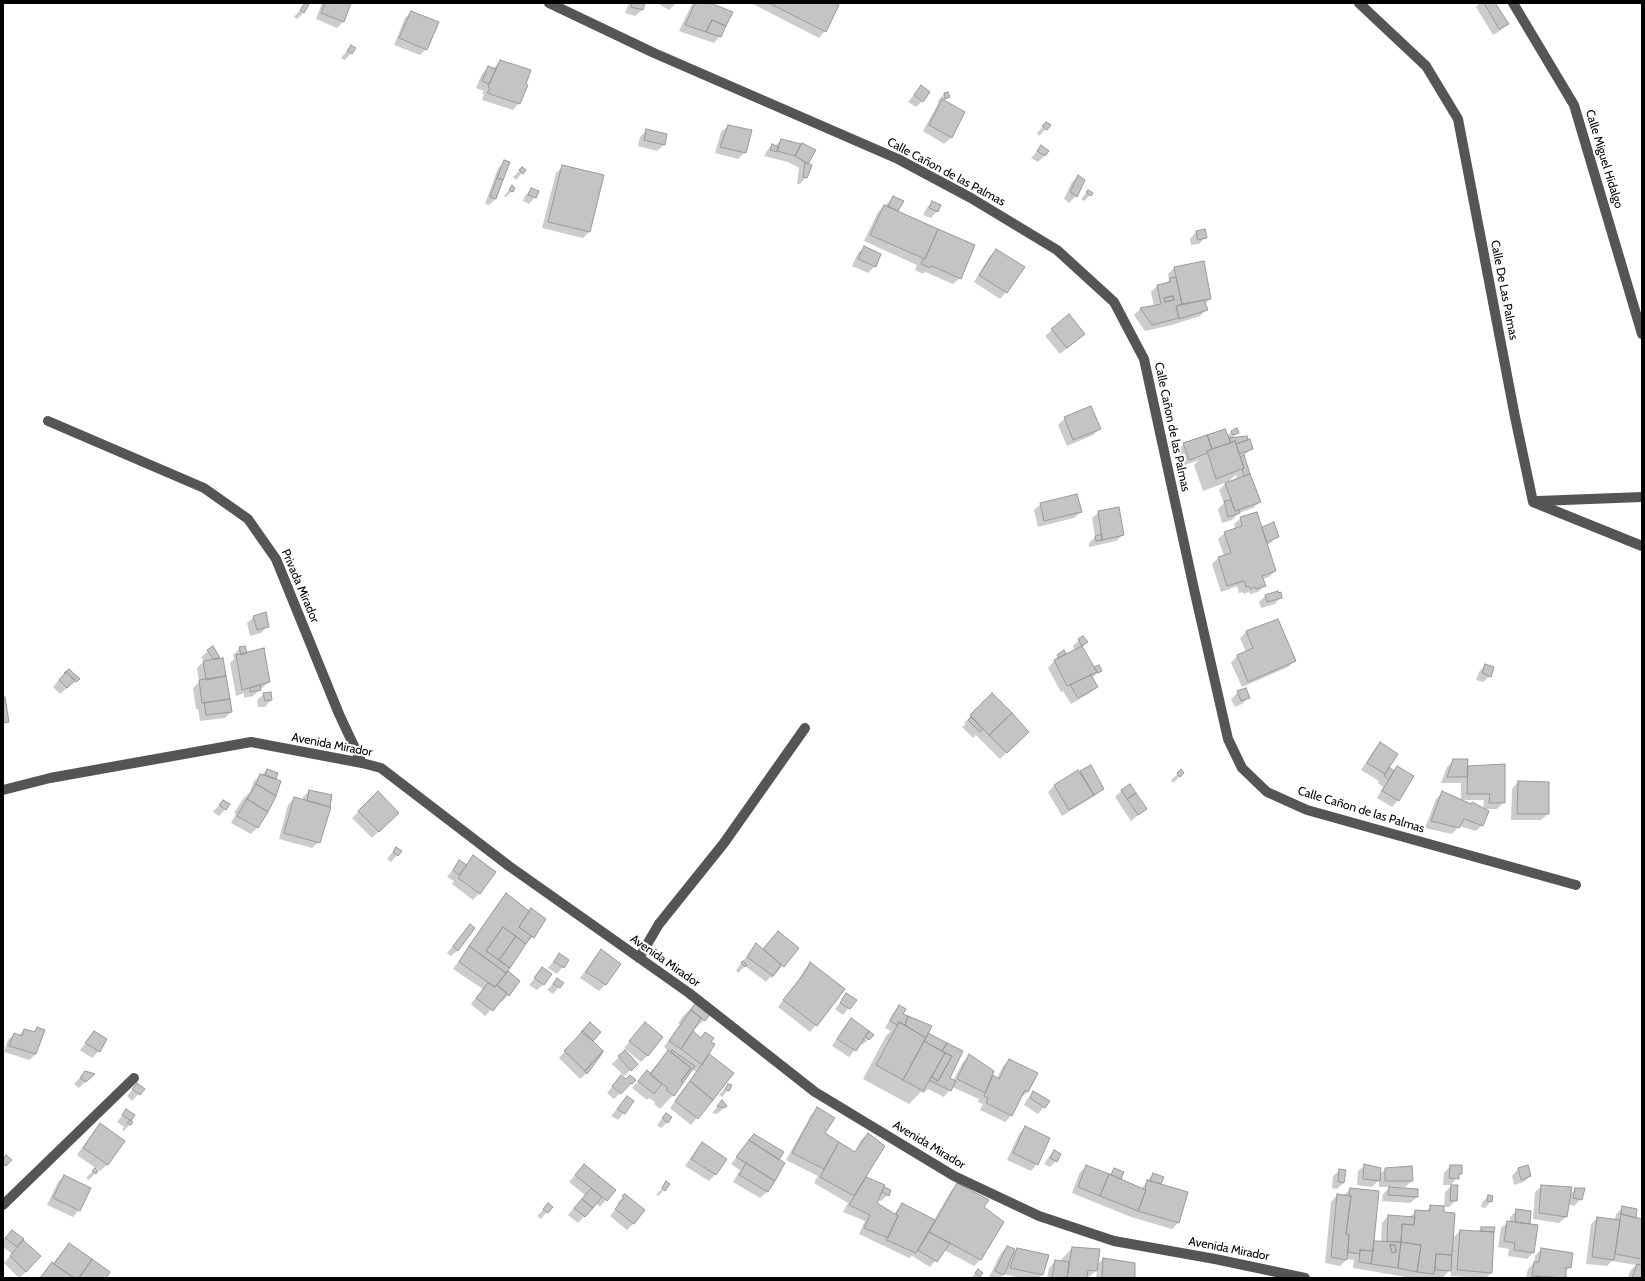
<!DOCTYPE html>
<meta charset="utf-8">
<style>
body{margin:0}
#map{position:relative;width:1645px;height:1281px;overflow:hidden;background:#fff;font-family:Cabin,sans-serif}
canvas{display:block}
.frame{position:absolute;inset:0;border:4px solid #000;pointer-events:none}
</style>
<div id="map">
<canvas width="1645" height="1281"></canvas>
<div class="frame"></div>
</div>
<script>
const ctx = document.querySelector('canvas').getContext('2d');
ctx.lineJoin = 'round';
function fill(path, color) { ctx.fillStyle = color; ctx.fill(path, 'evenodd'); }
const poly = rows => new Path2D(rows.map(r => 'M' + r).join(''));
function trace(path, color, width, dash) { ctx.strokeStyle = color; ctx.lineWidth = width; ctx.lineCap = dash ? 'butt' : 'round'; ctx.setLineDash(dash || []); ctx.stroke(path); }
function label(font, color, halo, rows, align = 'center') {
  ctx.font = font + ' Cabin,sans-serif'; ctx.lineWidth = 4; ctx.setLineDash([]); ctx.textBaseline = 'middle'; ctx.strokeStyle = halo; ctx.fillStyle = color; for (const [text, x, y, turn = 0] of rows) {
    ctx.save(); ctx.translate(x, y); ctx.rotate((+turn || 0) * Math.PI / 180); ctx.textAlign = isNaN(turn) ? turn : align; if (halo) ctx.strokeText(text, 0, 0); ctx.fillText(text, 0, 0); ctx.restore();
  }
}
fill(poly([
 [306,3,304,12,297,19,294,17],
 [322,3,351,3,343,22,337,28,316,19],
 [629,3,644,3,642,10,635,16,625,13],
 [657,3,676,3,669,10],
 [694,3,707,3,720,36,714,43,679,31,691,6],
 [751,3,833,3,825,31,819,38],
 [1480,3,1494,3,1508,24,1501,30,1493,35,1476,7],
 [411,12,426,49,420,55,394,45,405,18],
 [351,46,351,53,345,60,341,58],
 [500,61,519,103,513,110,482,100,484,94,482,94,484,91,476,88,482,74,488,67,493,69],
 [921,86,922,101,916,107,908,102],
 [948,93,948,97,944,101,963,112,951,138,944,144,923,131,938,104,938,101,944,94],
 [1046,123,1049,126,1039,136,1037,133],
 [728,126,745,152,738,159,715,153,721,132],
 [647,130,664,145,657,151,638,146,640,137],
 [781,140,801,146,807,164,806,177,800,184,797,184,799,168,788,162,764,156,766,152,772,145,775,146],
 [1041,147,1044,156,1038,162,1031,158],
 [504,162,496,199,489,205,485,204,498,168],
 [563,166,589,232,583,238,542,228,556,173],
 [522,168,522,173,516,180,513,177],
 [1079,176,1084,180,1076,196,1069,203,1064,199,1072,182],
 [512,187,512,191,506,197,504,196],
 [531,189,535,197,529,204,523,201,525,196],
 [1088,191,1090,195,1084,201,1081,199],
 [894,197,902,201,897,212,960,278,953,284,925,272,923,274,915,270,917,265,864,241,878,212],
 [932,202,937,211,931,218,923,215,926,209],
 [1204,230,1206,237,1199,244,1191,245,1190,239,1196,232],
 [865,247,875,266,868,273,852,266,858,253],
 [997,250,1006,292,1000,299,974,282,990,256],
 [1175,267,1210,299,1205,304,1207,309,1200,316,1172,325,1145,331,1134,315,1140,309,1154,306,1151,292,1157,286,1165,284,1169,280,1168,274],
 [1052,330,1077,340,1060,354,1045,336],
 [1065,418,1099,429,1093,435,1067,446,1058,425],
 [1231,432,1238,432,1231,439,1252,449,1243,456,1260,502,1253,508,1239,513,1232,520,1222,523,1218,509,1224,503,1219,490,1227,482,1203,491,1194,465,1199,460,1182,466,1177,451,1184,444,1227,436],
 [1236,475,1237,480,1227,483],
 [1041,504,1081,512,1074,518,1038,527,1034,510],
 [1099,512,1123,535,1116,541,1089,547,1089,543,1095,537,1092,518],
 [1241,518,1261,528,1274,523,1277,536,1271,543,1266,545,1275,571,1269,577,1263,579,1265,585,1258,592,1250,594,1249,592,1243,594,1243,592,1239,593,1237,586,1221,592,1212,564,1218,558,1224,556,1218,539,1225,533,1235,529,1234,524],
 [1277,592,1281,597,1275,604,1261,608,1259,602,1265,596],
 [254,617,268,626,261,633,250,636,247,623],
 [1277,621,1294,661,1288,667,1242,687,1231,663,1237,656,1246,652,1240,638,1246,632],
 [1079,640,1087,642,1082,647,1094,669,1099,666,1101,671,1092,678,1097,687,1090,693,1071,704,1063,691,1061,692,1048,668,1058,656,1064,652,1066,655,1075,651,1073,646],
 [213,647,220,659,222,659,231,712,225,718,200,721,198,709,196,709,193,688,199,682,197,668,204,661,201,657],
 [240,648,269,682,253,696,244,698,244,693,236,696,230,663,234,659,233,655],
 [1485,665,1490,676,1483,682,1476,680,1479,672],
 [62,676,78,679,60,694,53,687],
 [1238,692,1249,697,1242,704,1235,707,1231,699],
 [264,694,271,700,265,707,258,707,257,700],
 [992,695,1028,732,1000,759,976,735,973,738,962,727,966,724,964,723],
 [1380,744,1388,768,1393,771,1397,767,1398,800,1392,807,1377,798,1383,787,1378,783,1379,781,1361,770,1374,750],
 [1454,760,1467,767,1504,765,1504,802,1497,809,1483,809,1484,800,1461,800,1461,783,1441,783,1447,767],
 [1090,766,1102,789,1096,795,1062,816,1048,792,1054,786,1078,771,1079,773],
 [267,770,276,773,275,780,267,811,257,828,251,834,231,823,236,814,234,813,243,799,250,792,254,781],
 [1181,771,1183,773,1173,783,1171,780],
 [1518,782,1548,814,1541,820,1511,820,1512,789],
 [1122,790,1146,809,1131,821,1115,797],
 [309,791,319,842,312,848,279,839,288,805,294,798,302,801,303,797],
 [378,792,398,813,372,838,352,818],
 [1442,793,1470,805,1472,803,1482,825,1476,831,1459,826,1452,834,1425,828,1436,799],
 [223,801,229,805,219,816,213,812],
 [396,848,397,855,391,862,387,859],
 [473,857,479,893,473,900,452,884,454,881,447,877,459,862,465,866],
 [506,894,529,912,533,937,522,947,506,971,519,981,508,995,502,1002,500,1000,485,1016,471,1004,483,989,453,969,500,901],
 [470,925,458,950,451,956,447,953],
 [778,932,798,948,772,978,770,977,766,982,745,966,738,973,736,970,756,945,762,950],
 [601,951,620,964,605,985,599,991,580,978,595,957],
 [559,954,568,960,557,974,548,968],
 [810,963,816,1025,810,1032,778,1007,800,978,804,970],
 [543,968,544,984,537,990,529,985],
 [557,979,562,983,553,994,547,990],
 [846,995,855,1000,843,1015,835,1009],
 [698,1001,704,1020,692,1032,700,1038,705,1034,710,1042,708,1054,733,1073,691,1125,670,1108,696,1072,692,1069,673,1095,660,1109,654,1104,655,1102,649,1098,647,1100,632,1088,641,1078,649,1073,669,1051,664,1047,680,1024,678,1023,684,1015],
 [899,1007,901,1014,930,1027,924,1038,929,1035,962,1052,948,1078,953,1081,963,1062,969,1056,991,1076,997,1078,1003,1066,1009,1060,1036,1074,1028,1092,1020,1098,1011,1116,1005,1122,980,1110,983,1104,978,1102,979,1099,952,1087,944,1097,928,1089,924,1093,921,1092,909,1104,863,1079,886,1036,891,1031,885,1028,893,1013],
 [851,1019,869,1039,862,1045,860,1043,849,1057,832,1046,845,1026],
 [645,1023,648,1055,641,1062,624,1048],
 [37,1028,36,1054,29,1060,4,1052,8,1040,14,1034,18,1036,24,1030,33,1032],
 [584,1030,591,1041,587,1073,580,1079,559,1058],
 [94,1032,106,1039,99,1051,92,1058,80,1050],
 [625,1051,637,1064,624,1076,612,1064],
 [85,1072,93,1074,79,1088,74,1084],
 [626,1080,634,1080,614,1099,607,1093,615,1083],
 [137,1084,143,1089,132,1101,127,1096],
 [728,1085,728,1090,722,1097,719,1095],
 [1033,1093,1049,1101,1038,1114,1024,1105,1027,1099],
 [627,1097,633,1102,618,1120,611,1116],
 [722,1101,726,1106,717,1114,712,1113],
 [818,1108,823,1133,854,1153,861,1140,868,1134,865,1178,884,1186,883,1188,888,1195,881,1201,878,1200,876,1204,894,1214,902,1204,934,1220,951,1191,957,1184,982,1207,981,1259,974,1266,944,1250,930,1267,912,1256,909,1258,859,1234,865,1221,843,1212,848,1203,814,1183,818,1176,786,1160,811,1115],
 [126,1111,132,1122,124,1131,122,1130,124,1127,117,1122],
 [666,1114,668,1122,661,1128,657,1125],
 [100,1125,123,1141,107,1165,100,1171,77,1155,94,1131],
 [1025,1127,1037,1164,1031,1171,1007,1160,1019,1134],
 [754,1135,784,1164,767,1192,760,1198,733,1182,740,1170,731,1164],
 [702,1144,726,1159,715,1175,709,1181,685,1166,696,1150],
 [1054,1151,1056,1161,1050,1167,1044,1164,1048,1158],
 [1365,1165,1379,1175,1385,1169,1412,1181,1405,1187,1395,1187,1395,1188,1417,1197,1410,1203,1382,1201,1383,1194,1390,1187,1379,1187,1379,1180,1372,1187,1357,1185,1358,1171],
 [1087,1166,1109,1175,1115,1169,1123,1173,1120,1180,1141,1189,1153,1174,1163,1177,1160,1185,1178,1223,1172,1229,1131,1217,1072,1193,1080,1172],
 [1450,1166,1461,1173,1451,1185,1443,1185,1444,1173],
 [1527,1166,1530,1176,1524,1182,1514,1185,1512,1176,1518,1169],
 [95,1169,97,1171,89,1180,86,1178],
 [1340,1170,1343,1183,1337,1189,1332,1188,1333,1176],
 [578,1172,614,1190,600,1207,596,1203,578,1223,568,1215,585,1195,569,1182],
 [64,1176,79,1210,73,1217,47,1205,58,1182],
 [667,1183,664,1190,658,1196,656,1195],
 [1451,1186,1456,1200,1449,1207,1444,1207,1445,1192],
 [1542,1186,1569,1196,1575,1189,1581,1199,1574,1206,1568,1204,1566,1217,1559,1223,1533,1219,1535,1192],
 [1350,1189,1373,1242,1381,1242,1382,1223,1388,1216,1410,1217,1416,1211,1425,1212,1431,1206,1443,1213,1452,1239,1460,1231,1477,1232,1482,1228,1494,1228,1491,1273,1486,1278,1451,1276,1451,1269,1443,1277,1412,1278,1353,1268,1354,1260,1347,1259,1340,1266,1325,1263,1331,1202,1337,1195,1343,1196],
 [625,1195,634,1223,627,1230,610,1216,619,1205,617,1203],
 [1488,1196,1491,1201,1485,1208,1481,1207,1482,1203],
 [548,1205,547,1212,541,1219,537,1216],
 [1623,1207,1635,1219,1642,1220,1642,1278,1628,1278,1630,1271,1636,1265,1612,1261,1607,1266,1586,1264,1591,1224,1597,1218,1615,1220,1616,1214],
 [1517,1210,1529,1225,1534,1252,1527,1259,1508,1256,1509,1249,1498,1247,1501,1228,1508,1222,1510,1222,1510,1217],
 [12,1231,23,1239,26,1272,19,1278,4,1263,12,1254,3,1247,3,1240],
 [69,1244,105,1278,40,1278],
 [1007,1247,1012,1254,1017,1249,1048,1256,1042,1275,1039,1278,1020,1278,1004,1274,1000,1278,989,1277,1001,1253],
 [1072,1248,1096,1266,1103,1259,1134,1278,1096,1278,1097,1270,1088,1278,1047,1278,1049,1268,1055,1261,1059,1262],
 [1541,1249,1570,1267,1565,1272,1565,1278,1526,1278,1528,1269,1534,1263,1535,1256],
 [978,1270,982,1273,977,1278,971,1278]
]), '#0003');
const building = poly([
 [305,3,309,4,304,13,300,10,305,3],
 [325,3,351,3,344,22,321,13,325,3],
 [632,3,645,3,643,10,631,7,632,3],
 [695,3,710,3,733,12,726,26,712,20,706,32,685,25,695,3],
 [769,3,835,3,839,5,826,32,769,3],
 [1484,3,1495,3,1509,24,1499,29,1484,3],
 [411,11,439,22,427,50,399,38,411,11],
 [712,20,726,26,721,37,706,32,712,20],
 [351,45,356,48,352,54,347,51,351,45],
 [500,60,531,70,526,84,528,85,520,104,487,93,490,88,488,87,500,60],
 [488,66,496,69,489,84,482,81,488,66],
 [921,85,930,92,923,102,914,95,921,85],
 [948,92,950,97,945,99,944,93,948,92],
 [942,99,965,112,952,138,929,125,942,99],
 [1046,122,1051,125,1047,130,1042,126,1046,122],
 [728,125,752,130,746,153,720,147,728,125],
 [646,129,667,134,665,145,644,140,646,129],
 [781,139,801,144,795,156,777,151,781,139],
 [802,143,816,150,808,164,795,156,802,143],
 [772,144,778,147,777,152,770,150,772,144],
 [1041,145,1049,151,1045,156,1037,151,1041,145],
 [504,160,510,162,503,180,497,178,504,160],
 [805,162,812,165,807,178,803,177,805,162],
 [562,165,604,175,590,232,548,222,562,165],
 [522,167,526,170,523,174,519,170,522,167],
 [1078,175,1085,180,1077,197,1070,192,1078,175],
 [497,178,503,180,496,199,490,197,497,178],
 [512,185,515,188,513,192,509,190,512,185],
 [531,188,539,191,536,198,528,195,531,188],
 [1088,190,1093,193,1091,196,1086,192,1088,190],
 [893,196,904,201,898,211,888,206,893,196],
 [932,201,941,205,938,212,929,208,932,201],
 [884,205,938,229,925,259,870,235,884,205],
 [938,229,975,245,961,279,932,266,930,268,921,264,923,258,925,259,938,229],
 [1205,229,1207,238,1198,240,1196,231,1205,229],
 [864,246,881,254,876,267,858,259,864,246],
 [996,249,1025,267,1007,293,979,275,996,249],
 [1204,261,1211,299,1182,304,1174,267,1204,261],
 [1176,277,1182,304,1176,306,1179,318,1152,325,1140,308,1161,304,1157,285,1170,282,1170,278,1176,277],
 [1173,296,1174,300,1165,302,1164,298,1173,296],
 [1173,296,1174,300,1165,302,1164,298,1173,296],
 [1204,300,1208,310,1179,319,1176,306,1204,300],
 [1069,314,1085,334,1067,348,1051,329,1069,314],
 [1091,406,1101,429,1073,440,1064,417,1091,406],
 [1237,428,1239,433,1233,435,1231,431,1237,428],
 [1225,429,1231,443,1212,449,1207,435,1225,429],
 [1207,435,1212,449,1207,451,1208,453,1189,460,1183,443,1207,435],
 [1247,436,1248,440,1236,444,1235,441,1231,443,1229,438,1247,436],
 [1250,439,1253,449,1239,454,1236,444,1250,439],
 [1235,441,1244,468,1216,479,1207,451,1235,441],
 [1244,455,1250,474,1244,476,1242,469,1244,468,1240,457,1244,455],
 [1250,474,1261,502,1235,511,1225,483,1250,474],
 [1077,494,1082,512,1044,521,1040,503,1077,494],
 [1231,500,1235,511,1239,510,1240,513,1228,517,1224,501,1231,500],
 [1119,507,1124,535,1102,540,1098,511,1119,507],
 [1257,512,1276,571,1262,576,1266,586,1256,589,1255,587,1250,589,1249,586,1246,587,1244,581,1227,586,1218,557,1231,553,1224,532,1242,526,1240,517,1257,512],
 [1274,522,1279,537,1266,542,1262,527,1274,522],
 [1102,534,1102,540,1096,541,1095,536,1102,534],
 [1278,591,1278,593,1281,592,1282,598,1267,602,1265,595,1278,591],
 [266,612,269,627,257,630,253,616,266,612],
 [1278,619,1296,661,1248,682,1237,655,1253,648,1246,631,1278,619],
 [1083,636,1088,642,1082,646,1078,639,1083,636],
 [213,646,220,658,213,659,207,650,213,646],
 [245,646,247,653,241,655,239,647,245,646],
 [1082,646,1097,672,1067,686,1054,660,1082,646],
 [264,648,270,682,242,690,236,655,264,648],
 [1064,650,1066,654,1059,658,1057,655,1064,650],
 [223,658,226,676,206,680,203,661,223,658],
 [1485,664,1494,667,1491,677,1482,673,1485,664],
 [1099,665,1102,671,1098,673,1094,667,1099,665],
 [69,669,80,679,76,682,66,672,64,673,69,669],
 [66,672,75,680,67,688,59,680,66,672],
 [1091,675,1098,687,1078,698,1070,685,1091,675],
 [226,676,230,699,202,703,199,680,226,676],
 [260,685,261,690,250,692,250,688,260,685],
 [1246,688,1250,698,1241,701,1237,691,1246,688],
 [271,692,272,700,265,701,263,693,271,692],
 [992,693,1012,713,989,735,970,715,992,693],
 [5,697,9,722,3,723,3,698,5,697],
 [230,699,232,712,206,715,204,703,230,699],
 [1012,713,1029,732,1007,753,989,735,1012,713],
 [971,717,983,729,980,732,968,720,971,717],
 [1380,742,1398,754,1385,774,1367,763,1380,742],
 [1453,759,1468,759,1467,777,1447,777,1453,759],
 [1505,764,1505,803,1489,803,1490,794,1467,794,1468,766,1505,764],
 [1091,765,1104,789,1094,795,1080,771,1091,765],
 [1397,766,1414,776,1399,801,1382,791,1397,766],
 [1389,767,1394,771,1389,780,1384,776,1389,767],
 [267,769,278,773,276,779,265,775,267,769],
 [1181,769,1184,773,1180,777,1177,773,1181,769],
 [1078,770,1094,795,1069,810,1054,785,1078,770],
 [260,774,281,781,276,796,256,784,260,774],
 [1518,781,1549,782,1549,814,1517,814,1518,781],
 [256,784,276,796,268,812,247,799,256,784],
 [1130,784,1136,793,1127,799,1121,790,1130,784],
 [309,790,332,795,330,807,307,801,309,790],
 [378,791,399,813,379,832,358,811,378,791],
 [1442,791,1471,804,1472,802,1489,811,1483,826,1464,819,1459,828,1431,821,1442,791],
 [1136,793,1147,809,1138,815,1127,799,1136,793],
 [294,797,331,807,320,843,284,833,294,797],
 [247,799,268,812,258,828,237,816,247,799],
 [223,800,230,804,226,810,219,805,223,800],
 [396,847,402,851,398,856,393,852,396,847],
 [473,855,496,872,480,894,458,878,473,855],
 [459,860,467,865,459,875,453,870,459,860],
 [506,893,529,911,519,927,531,936,526,944,503,927,486,951,510,968,506,973,469,946,506,893],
 [531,908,546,919,534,938,519,927,531,908],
 [470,924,475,928,458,951,453,946,470,924],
 [503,927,516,936,499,960,486,951,503,927],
 [778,931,799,948,784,967,763,949,778,931],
 [516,936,526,944,510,968,499,960,516,936],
 [756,943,781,965,773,976,747,957,756,943],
 [469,946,506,973,495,987,459,962,469,946],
 [601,949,621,964,606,985,586,972,601,949],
 [559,953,569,960,564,968,554,962,559,953],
 [743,961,747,965,745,967,741,963,743,961],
 [810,962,845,989,817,1026,783,1000,806,971,810,962],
 [542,967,552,974,544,985,534,978,542,967],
 [508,971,520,981,509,996,497,985,508,971],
 [557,978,564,983,560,988,553,984,557,978],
 [488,983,495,987,497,985,507,993,493,1011,476,998,488,983],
 [846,993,857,1000,850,1009,840,1003,846,993],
 [697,1000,712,1012,705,1021,691,1010,697,1000],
 [899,1005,906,1009,903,1014,908,1016,905,1025,899,1022,897,1025,890,1021,899,1005],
 [691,1010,701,1018,681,1049,669,1041,691,1010],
 [908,1016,932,1026,926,1038,905,1025,908,1016],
 [851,1018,869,1031,856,1051,837,1039,851,1018],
 [590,1022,601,1032,593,1041,581,1032,590,1022],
 [645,1022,663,1037,648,1056,629,1041,645,1022],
 [899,1022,926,1038,903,1080,876,1065,899,1022],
 [37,1027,45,1030,36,1054,9,1046,14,1033,22,1036,24,1029,35,1032,37,1027],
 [94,1031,107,1039,100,1052,85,1043,94,1031],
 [583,1031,603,1051,585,1071,564,1051,583,1031],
 [693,1031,701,1038,705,1032,714,1038,711,1042,715,1044,702,1065,681,1049,693,1031],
 [869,1031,874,1035,869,1040,865,1036,869,1031],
 [928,1033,947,1043,942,1051,924,1041,928,1033],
 [924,1041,945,1053,923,1091,903,1080,924,1041],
 [947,1043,963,1051,950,1078,956,1081,951,1091,929,1080,932,1077,938,1081,952,1056,942,1051,947,1043],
 [625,1050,638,1064,631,1071,618,1056,625,1050],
 [668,1050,691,1068,681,1081,683,1083,674,1096,666,1090,668,1088,650,1075,668,1050],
 [672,1050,695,1066,683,1083,681,1081,691,1068,671,1052,672,1050],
 [603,1051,601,1055,587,1074,585,1071,603,1051],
 [945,1053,952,1056,938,1081,932,1077,945,1053],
 [709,1054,734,1073,713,1100,690,1081,709,1054],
 [969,1054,994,1071,985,1093,957,1079,969,1054],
 [1009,1059,1038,1073,1028,1092,1025,1090,1012,1116,986,1103,988,1098,984,1096,993,1075,999,1079,1009,1059],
 [647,1070,662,1084,654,1094,638,1081,647,1070],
 [85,1071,95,1074,86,1082,80,1078,85,1071],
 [621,1075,626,1079,630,1075,636,1080,632,1084,631,1083,621,1094,612,1086,621,1075],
 [690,1081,713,1100,698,1119,675,1101,690,1081],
 [137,1083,145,1089,140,1095,132,1089,137,1083],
 [728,1084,732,1085,729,1091,725,1089,728,1084],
 [1033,1091,1050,1101,1045,1108,1030,1098,1033,1091],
 [627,1096,634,1101,625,1114,617,1109,627,1096],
 [722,1100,727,1106,724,1108,717,1106,722,1100],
 [817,1107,835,1118,825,1133,839,1142,824,1169,792,1153,817,1107],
 [126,1109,135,1115,131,1121,122,1115,126,1109],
 [666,1113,672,1117,668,1123,662,1118,666,1113],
 [130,1120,133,1122,131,1125,127,1123,130,1120],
 [100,1123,125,1141,108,1165,83,1148,100,1123],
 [1025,1126,1050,1138,1038,1165,1013,1153,1025,1126],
 [868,1133,885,1146,854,1196,820,1177,839,1142,855,1152,868,1133],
 [754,1134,784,1152,779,1160,749,1140,754,1134],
 [749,1140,785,1163,775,1181,736,1157,749,1140],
 [702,1142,727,1159,716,1175,691,1159,702,1142],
 [1054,1150,1061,1154,1057,1162,1050,1158,1054,1150],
 [6,1155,12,1160,6,1166,3,1164,3,1160,6,1155],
 [746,1163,775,1181,768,1192,739,1175,746,1163],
 [584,1164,616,1190,607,1201,575,1175,584,1164],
 [1364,1164,1381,1168,1380,1181,1363,1179,1364,1164],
 [1086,1165,1109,1174,1100,1196,1078,1187,1086,1165],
 [1450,1165,1462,1165,1462,1174,1459,1174,1459,1179,1449,1178,1450,1165],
 [1528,1165,1531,1176,1521,1180,1518,1168,1528,1165],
 [1412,1166,1413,1181,1385,1181,1385,1168,1412,1166],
 [95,1168,98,1171,96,1174,92,1171,95,1168],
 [1114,1168,1124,1172,1121,1179,1111,1175,1114,1168],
 [1339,1169,1346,1170,1344,1183,1338,1182,1339,1169],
 [1153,1173,1164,1177,1161,1184,1150,1181,1153,1173],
 [1109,1174,1146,1190,1138,1211,1100,1196,1109,1174],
 [64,1175,91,1188,80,1211,53,1198,64,1175],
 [866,1177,885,1185,877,1203,898,1216,888,1238,864,1228,870,1215,849,1205,866,1177],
 [1147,1180,1188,1192,1179,1223,1138,1211,1146,1190,1145,1190,1147,1180],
 [666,1181,670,1184,665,1191,662,1188,666,1181],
 [957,1183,989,1200,984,1207,1004,1222,981,1260,929,1232,957,1183],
 [1451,1185,1458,1185,1457,1201,1450,1201,1451,1185],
 [1541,1185,1572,1187,1567,1217,1539,1213,1541,1185],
 [884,1187,891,1190,889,1196,882,1192,884,1187],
 [1389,1187,1418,1189,1418,1197,1388,1195,1389,1187],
 [591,1188,602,1197,593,1208,582,1199,591,1188],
 [1350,1188,1379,1191,1373,1251,1360,1250,1360,1254,1348,1252,1349,1235,1346,1234,1351,1196,1349,1196,1350,1188],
 [1575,1188,1585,1188,1582,1200,1573,1198,1575,1188],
 [625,1194,645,1210,634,1224,615,1209,624,1198,622,1196,625,1194],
 [1337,1194,1351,1196,1346,1234,1349,1235,1347,1260,1331,1257,1337,1194],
 [1488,1195,1493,1196,1492,1202,1487,1201,1488,1195],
 [582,1199,593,1208,585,1217,574,1208,582,1199],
 [548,1203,553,1207,548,1213,543,1209,548,1203],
 [902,1203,935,1220,916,1253,886,1240,898,1216,896,1214,902,1203],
 [1430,1205,1444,1206,1444,1212,1455,1213,1452,1255,1436,1254,1434,1274,1417,1272,1421,1245,1401,1242,1402,1224,1414,1225,1415,1210,1430,1211,1430,1205],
 [1622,1206,1637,1209,1636,1218,1621,1214,1622,1206],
 [1516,1209,1531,1211,1530,1224,1515,1222,1516,1209],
 [1621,1214,1642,1219,1642,1259,1615,1254,1621,1214],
 [1388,1215,1415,1217,1414,1225,1402,1224,1401,1242,1387,1241,1388,1215],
 [1597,1217,1620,1220,1614,1260,1592,1257,1597,1217],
 [1507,1221,1538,1225,1534,1253,1514,1250,1515,1243,1504,1241,1507,1221],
 [1481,1227,1495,1227,1494,1232,1481,1231,1481,1227],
 [12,1230,24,1239,17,1247,5,1238,12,1230],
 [1460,1230,1494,1232,1492,1273,1457,1270,1460,1230],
 [929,1232,950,1243,937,1262,918,1250,929,1232],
 [23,1240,41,1256,26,1272,10,1256,23,1240],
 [1374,1241,1401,1242,1398,1268,1371,1264,1374,1241],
 [1390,1245,1395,1245,1396,1252,1392,1253,1390,1245],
 [1401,1242,1421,1245,1417,1272,1398,1268,1401,1242],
 [69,1243,92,1259,79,1278,74,1278,54,1264,69,1243],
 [1390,1245,1395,1245,1396,1252,1392,1253,1390,1245],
 [1007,1246,1015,1249,1004,1275,995,1271,1007,1246],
 [1072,1247,1100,1249,1097,1271,1088,1270,1087,1278,1067,1278,1072,1247],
 [1017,1248,1049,1255,1043,1275,1010,1268,1017,1248],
 [1541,1248,1573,1253,1571,1268,1566,1267,1566,1278,1532,1276,1534,1262,1539,1262,1541,1248],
 [1360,1250,1373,1251,1371,1264,1359,1262,1360,1250],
 [1436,1254,1452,1255,1451,1271,1435,1270,1436,1254],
 [1103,1258,1135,1263,1135,1278,1102,1278,1103,1258],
 [92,1259,110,1272,106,1278,79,1278,92,1259],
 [1055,1260,1069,1262,1067,1278,1052,1278,1055,1260],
 [52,1262,54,1264,74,1278,40,1278,52,1262],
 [1637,1264,1642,1265,1642,1278,1632,1278,1637,1264],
 [978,1269,983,1273,980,1277,975,1273,978,1269],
 [1537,1276,1561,1278,1536,1278,1537,1276]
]);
fill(building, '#c4c4c4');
trace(building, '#999', 1);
trace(poly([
 [549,3,654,53,898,159,971,198,1057,250,1114,302,1144,359,1194,589,1228,739,1242,768,1267,792,1307,810,1576,885],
 [1359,3,1426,66,1458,119,1515,417,1533,502,1642,546],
 [1513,3,1574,105,1642,334],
 [48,421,204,488,248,519,276,559,339,714,362,763],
 [1538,501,1642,497],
 [3,790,50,778,251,742,362,763,381,768,509,866,689,993,815,1092,954,1176,1039,1216,1114,1241,1215,1259,1305,1278],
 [639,958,659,924,724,843,805,728],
 [3,1205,134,1078]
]), '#555', 10);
label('12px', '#000', '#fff', [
 ["Calle Miguel Hidalgo",1604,159,73],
 ["Calle Cañon de las Palmas",946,172,28],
 ["Calle De Las Palmas",1504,290,79],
 ["Calle Cañon de las Palmas",1172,427,78],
 ["Privada Mirador",300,586,67],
 ["Avenida Mirador",332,745,11],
 ["Calle Cañon de las Palmas",1361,810,17],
 ["Avenida Mirador",665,961,35],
 ["Avenida Mirador",929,1145,31],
 ["Avenida Mirador",1229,1249,11]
]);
</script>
